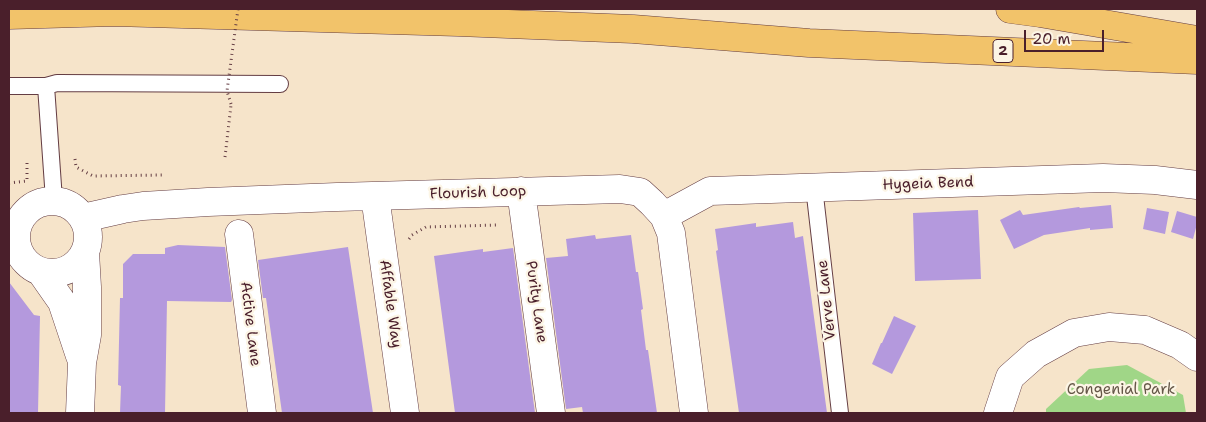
<!DOCTYPE html>
<style>
body{margin:0}
#map{position:relative;width:1206px;height:422px;overflow:hidden;background:#f6e4ca;font-family:"Shantell Sans",sans-serif}
canvas{display:block}
.frame{position:absolute;inset:0;border:10px solid #4a1f2b;pointer-events:none}
.scale{position:absolute;left:1024px;top:30px;width:80px;height:22px;box-sizing:border-box;border:2px solid #4a1f2b;border-top:0;padding-left:6px;font-size:15px;line-height:18px;white-space:nowrap;color:#4a1f2b;-webkit-text-stroke:4px #fcf5e5;paint-order:stroke}
</style>
<div id="map">
<canvas width="1206" height="422"></canvas>
<div class="frame"></div>
<div class="scale">20 m</div>
</div>
<script>
const ctx = document.querySelector('canvas').getContext('2d');
ctx.lineJoin = 'round';
function fill(path, color) { ctx.fillStyle = color; ctx.fill(path, 'evenodd'); }
const poly = rows => new Path2D(rows.map(r => 'M' + r).join(''));
function trace(path, color, width, dash) { ctx.strokeStyle = color; ctx.lineWidth = width; ctx.lineCap = dash ? 'butt' : 'round'; ctx.setLineDash(dash || []); ctx.stroke(path); }
function label(font, color, halo, rows, align = 'center') {
  ctx.font = font + ' "Shantell Sans",sans-serif'; ctx.lineWidth = 4.5; ctx.setLineDash([]); ctx.textBaseline = 'middle'; ctx.strokeStyle = halo; ctx.fillStyle = color; for (const [text, x, y, turn = 0] of rows) {
    ctx.save(); ctx.translate(x, y); ctx.rotate((+turn || 0) * Math.PI / 180); ctx.textAlign = isNaN(turn) ? turn : align; if (halo) ctx.strokeText(text, 0, 0); ctx.fillText(text, 0, 0); ctx.restore();
  }
}
fill(poly([
 [1127,365,1183,395,1186,413,1046,413,1046,409,1089,369]
]), '#a0d687');
fill(poly([
 [1111,205,1113,228,1090,230,1090,228,1044,235,1014,249,1000,220,1020,210,1023,215,1079,207,1080,208],
 [1147,208,1169,212,1165,234,1143,229],
 [978,210,981,279,915,281,913,213],
 [1177,211,1197,217,1197,224,1193,239,1171,232],
 [793,222,795,238,803,236,827,413,739,413,716,251,718,250,715,229,756,223,756,227],
 [595,235,596,239,631,235,636,272,638,272,643,309,641,310,646,350,648,350,657,413,583,413,582,407,566,409,546,258,568,256,566,239],
 [178,245,225,247,232,300,231,302,167,301,165,413,120,413,121,386,118,385,120,298,123,298,123,264,133,254,165,254,165,248],
 [348,247,373,413,282,413,266,298,263,298,258,260],
 [513,248,535,413,455,413,434,256,483,249,483,252],
 [9,282,34,315,40,316,38,413,9,413],
 [894,316,916,326,892,374,872,364,881,343,882,343]
]), '#b499dd');
const service = poly([
 [9,86,46,86,54,200],
 [46,86,57,83,280,84],
 [814,187,840,413],
 [9,227,16,228]
]);
const minor = poly([
 [521,191,551,413],
 [375,196,405,413],
 '16 237a36 36 0 1 1 72 0a36 36 0 1 1-72 0Z',
 [664,216,710,191,1103,178,1155,180,1197,185],
 [83,218,123,209,143,206,208,202,337,197,620,189,640,192,652,203,664,216,671,233,694,413],
 [239,234,262,413],
 [41,272,62,302,80,356],
 [80,413,82,363,87,335,87,287,85,252],
 [998,413,1010,377,1036,354,1074,333,1109,327,1145,330,1180,345,1197,357]
]);
const motorway = poly([
 [1010,9,1040,13,1197,40],
 [9,15,114,12,458,22,633,29,809,43,1197,60]
]);
trace(service, '#643d43', 18);
trace(minor, '#643d43', 29);
trace(motorway, '#643d43', 29);
trace(poly([
 [225,157,231,105],
 [75,159,76,167,93,176,162,175],
 [9,183,27,181,27,160],
 [409,239,412,235,426,227,498,225]
]), '#643d43', 3, [1, 4]);
trace(service, '#fff', 16);
trace(minor, '#fff', 28);
trace(motorway, '#f2c36a', 28);
trace(poly([
 [231,104,227,91,238,9]
]), '#643d43', 3, [1, 4]);
for (const [x, y, w] of [
 [1003,51,20]
]) { const box = new Path2D(); box.roundRect(x - w / 2, y - 11.5, w, 23, 4); ctx.fillStyle = '#fcf5e5'; ctx.fill(box); trace(box, '#4a1f2b', 1); }
label('bold 14px', '#4a1f2b', null, [
 ["2",1003,51]
]);
label('15px', '#4a1f2b', '#fcf5e5', [
 ["Hygeia Bend",928,184,-2],
 ["Flourish Loop",478,193,-2],
 ["Verve Lane",827,300,-96],
 ["Purity Lane",536,302,82],
 ["Affable Way",390,304,82],
 ["Active Lane",250,324,83]
]);
label('15px', '#645647', '#fcf5e5', [
 ["Congenial Park",1121,390]
]);
</script>
